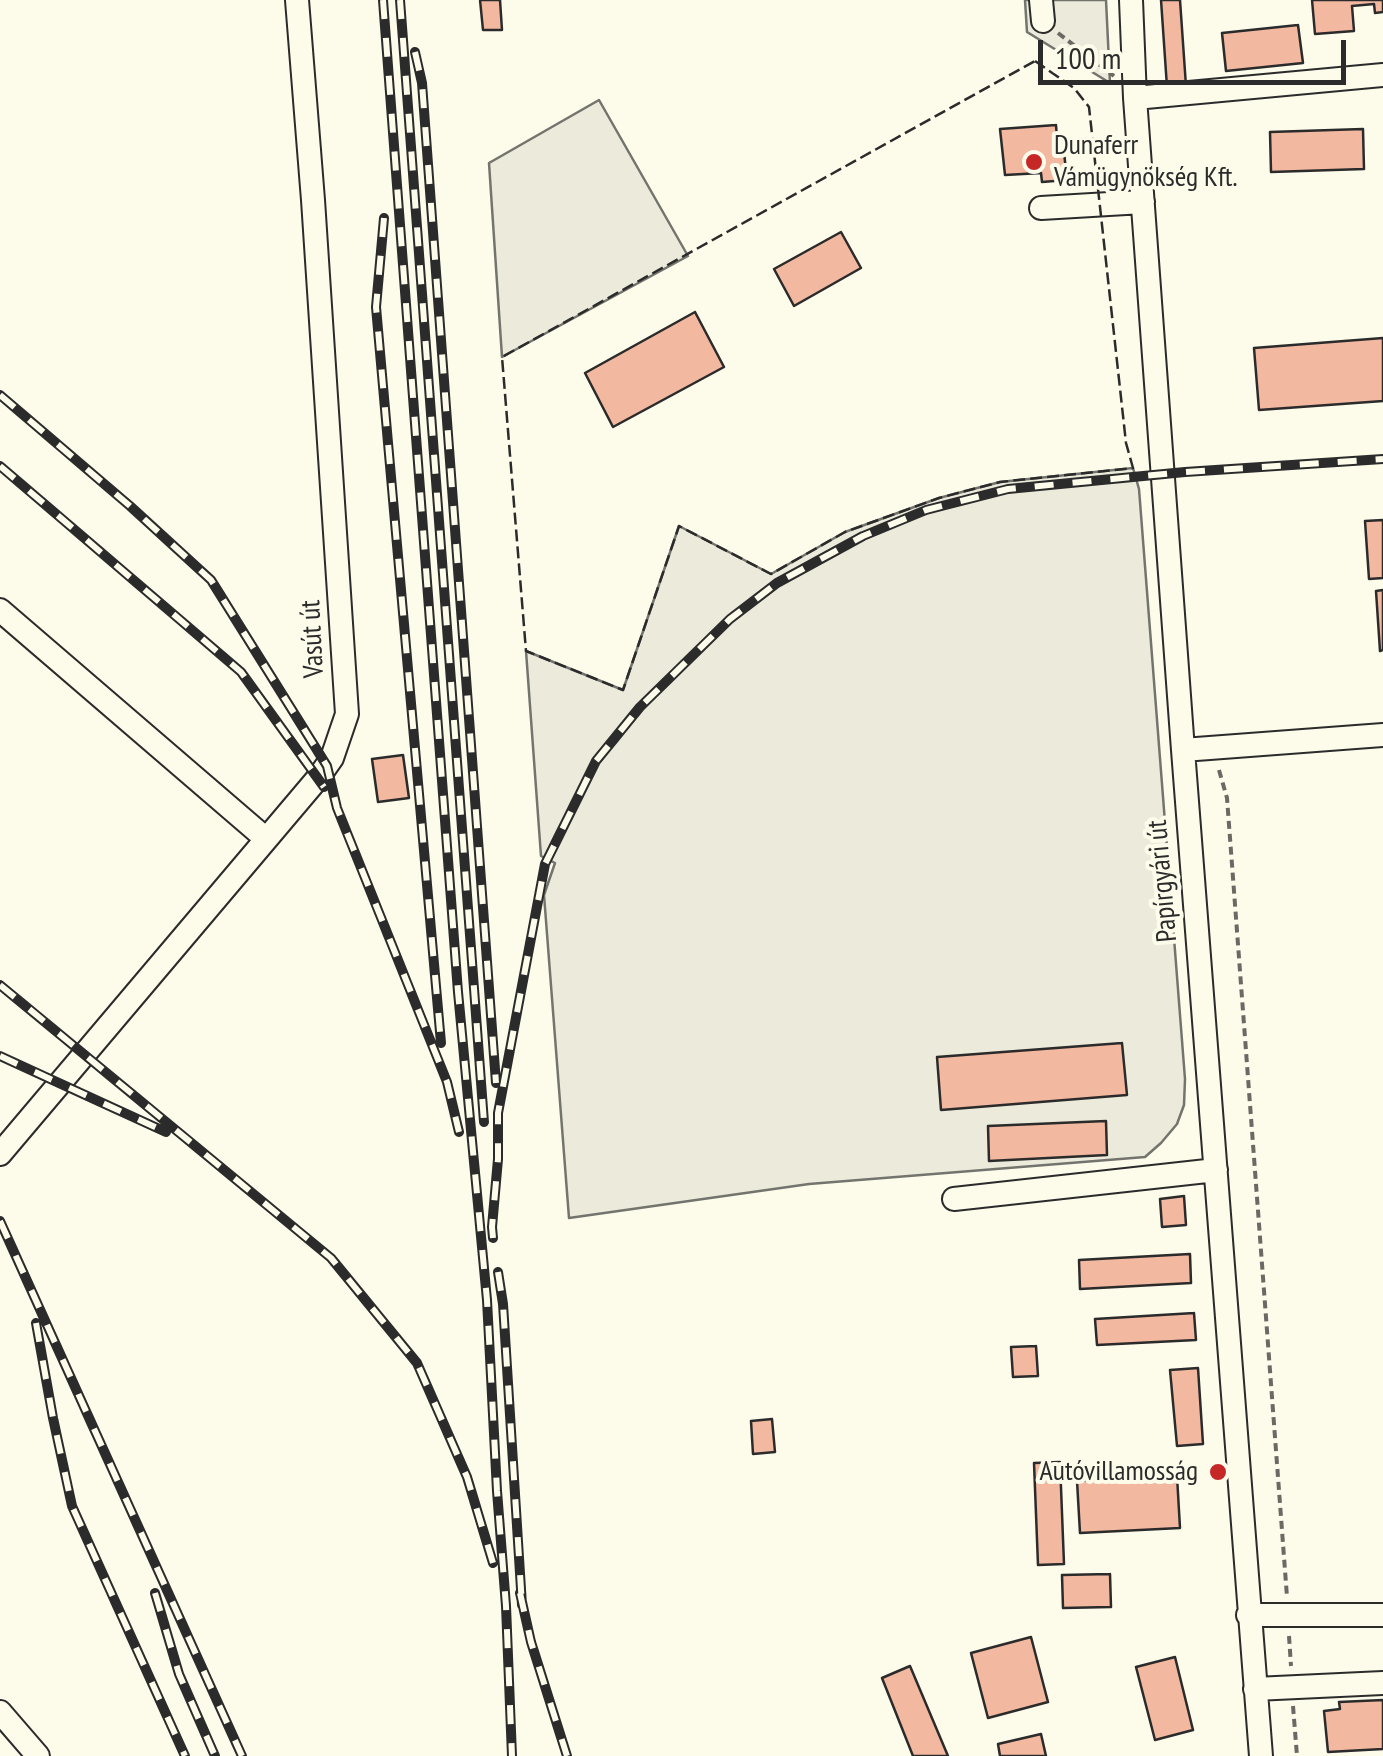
<!DOCTYPE html>
<meta charset="utf-8">
<style>
body{margin:0}
#map{position:relative;width:1383px;height:1756px;overflow:hidden;background:#fdfbea;font-family:"PT Sans Narrow",sans-serif}
canvas{display:block}
.scale{position:absolute;left:1038px;top:40px;width:308px;height:45px;box-sizing:border-box;border:5px solid #2b2b2b;border-top:0;padding-left:12px;font-size:30px;line-height:35px;white-space:nowrap;color:#2b2b2b;-webkit-text-stroke:8px #fdfbea;paint-order:stroke}
</style>
<div id="map">
<canvas width="1383" height="1756"></canvas>
<div class="scale">100 m</div>
</div>
<script>
const ctx = document.querySelector('canvas').getContext('2d');
ctx.lineJoin = 'round';
function fill(path, color) { ctx.fillStyle = color; ctx.fill(path, 'evenodd'); }
const poly = rows => new Path2D(rows.map(r => 'M' + r).join(''));
function trace(path, color, width, dash) { ctx.strokeStyle = color; ctx.lineWidth = width; ctx.lineCap = dash ? 'butt' : 'round'; ctx.setLineDash(dash || []); ctx.stroke(path); }
function label(font, color, halo, rows, align = 'center') {
  ctx.font = font + ' "PT Sans Narrow",sans-serif'; ctx.lineWidth = 8; ctx.setLineDash([]); ctx.textBaseline = 'middle'; ctx.strokeStyle = halo; ctx.fillStyle = color; for (const [text, x, y, turn = 0] of rows) {
    ctx.save(); ctx.translate(x, y); ctx.rotate((+turn || 0) * Math.PI / 180); ctx.textAlign = isNaN(turn) ? turn : align; if (halo) ctx.strokeText(text, 0, 0); ctx.fillText(text, 0, 0); ctx.restore();
  }
}
const green = poly([
 [599,100,688,256,502,357,489,163,599,100],
 [1133,468,1139,489,1185,1079,1184,1105,1177,1124,1161,1143,1145,1157,809,1184,569,1218,544,895,555,863,541,856,526,651,623,690,679,526,771,574,845,532,939,498,1000,482,1133,468]
]);
fill(green, '#ecebdb');
trace(green, '#74746e', 2.5);
const parking = poly([
 [1025,0,1106,0,1110,83,1027,32,1025,0]
]);
fill(parking, '#eceadb');
trace(parking, '#74746e', 2.5);
const building = poly([
 [480,0,500,0,502,30,483,30,480,0],
 [1161,0,1180,0,1186,86,1167,87,1161,0],
 [1312,0,1383,0,1383,12,1375,13,1374,4,1352,6,1354,31,1315,34,1312,0],
 [1298,25,1303,63,1226,71,1222,33,1298,25],
 [1056,125,1058,152,1064,152,1067,180,1042,182,1041,173,1005,175,1000,129,1056,125],
 [1363,129,1364,169,1271,172,1270,132,1363,129],
 [841,232,861,268,794,306,774,269,841,232],
 [695,312,724,367,613,427,585,373,695,312],
 [1383,338,1383,401,1259,410,1254,348,1383,338],
 [1383,520,1383,578,1369,579,1365,521,1383,520],
 [1383,590,1383,650,1380,651,1376,591,1383,590],
 [403,755,409,798,378,802,372,759,403,755],
 [1122,1043,1127,1095,941,1110,937,1057,1122,1043],
 [1106,1121,1107,1155,989,1161,988,1126,1106,1121],
 [1184,1196,1186,1225,1162,1227,1160,1199,1184,1196],
 [1190,1254,1191,1283,1080,1289,1079,1260,1190,1254],
 [1194,1313,1196,1340,1097,1345,1095,1319,1194,1313],
 [1036,1346,1038,1376,1013,1377,1011,1347,1036,1346],
 [1198,1368,1203,1444,1177,1446,1170,1370,1198,1368],
 [772,1419,775,1452,753,1454,751,1421,772,1419],
 [1060,1462,1064,1564,1038,1565,1034,1463,1060,1462],
 [1177,1476,1180,1528,1080,1533,1077,1481,1177,1476],
 [1110,1574,1111,1607,1063,1608,1062,1575,1110,1574],
 [1031,1637,1048,1702,988,1718,971,1653,1031,1637],
 [1175,1657,1193,1730,1155,1740,1136,1667,1175,1657],
 [910,1666,948,1756,913,1756,882,1678,910,1666],
 [1383,1700,1383,1749,1328,1752,1324,1711,1340,1709,1339,1702,1383,1700],
 [1041,1734,1046,1756,1000,1756,998,1744,1041,1734]
]);
fill(building, '#f2b8a0');
trace(building, '#2b2b2b', 2.5);
const minor = poly([
 [1041,0,1043,21],
 [1131,0,1135,98,1183,750,1261,1756],
 [1135,98,1383,75],
 [1041,208,1143,202],
 [0,610,265,838],
 [1183,750,1383,735],
 [0,1154,318,778,332,758,347,714,313,200,297,0],
 [954,1199,1216,1170],
 [1248,1615,1383,1615],
 [1255,1689,1383,1683],
 [0,1712,38,1756]
]);
trace(minor, '#2b2b2b', 26);
trace(poly([
 [1058,33,1114,76],
 [1219,770,1227,798,1287,1597],
 [1289,1636,1291,1666],
 [1293,1706,1297,1756]
]), '#6a6964', 4, [8, 5]);
trace(minor, '#fdfbea', 22);
const rail = poly([
 [383,0,458,992,487,1300,497,1491,506,1606,512,1756],
 [400,0,484,1122],
 [415,52,422,83,496,1083],
 [384,218,376,307,441,1043],
 [0,395,130,506,211,580,327,766,337,808,447,1082,459,1132],
 [0,466,241,672,324,787],
 [0,985,331,1258,417,1363,467,1477,493,1563],
 [0,1056,166,1132],
 [0,1221,242,1756],
 [493,1238,492,1227,498,1159,498,1113,545,864,596,761,640,707,730,619,777,583,863,536,926,510,1008,489,1185,472,1383,459],
 [498,1272,503,1304,522,1605],
 [36,1323,53,1418,72,1506,185,1756],
 [155,1593,179,1674,215,1756],
 [520,1593,531,1642,567,1756]
]);
trace(rail, '#2b2b2b', 10);
trace(rail, '#fdfbea', 6, [19]);
trace(poly([
 [1035,61,1074,88,1089,107,1126,443,1133,468,1000,482,939,498,845,532,771,574,679,526,623,690,526,651,502,357,1035,61]
]), '#2b2b2b', 2.5, [12, 5]);
for (const [x, y, r, color] of [
 [1034,162,10,"#c62828"],
 [1218,1472,10,"#c62828"]
]) { const dot = new Path2D(); dot.arc(x, y, r, 0, 2 * Math.PI); ctx.fillStyle = color; ctx.fill(dot); trace(dot, '#fdfbea', 4); }
label('28px', '#2b2b2b', '#fdfbea', [
 ["Dunaferr",1054,146],
 ["Vámügynökség Kft.",1054,178],
 ["Autóvillamosság",1198,1472,"right"]
], 'left');
label('28px', '#2b2b2b', '#fdfbea', [
 ["Vasút út",313,639,-93],
 ["Papírgyári út",1163,881,-95]
]);
</script>
